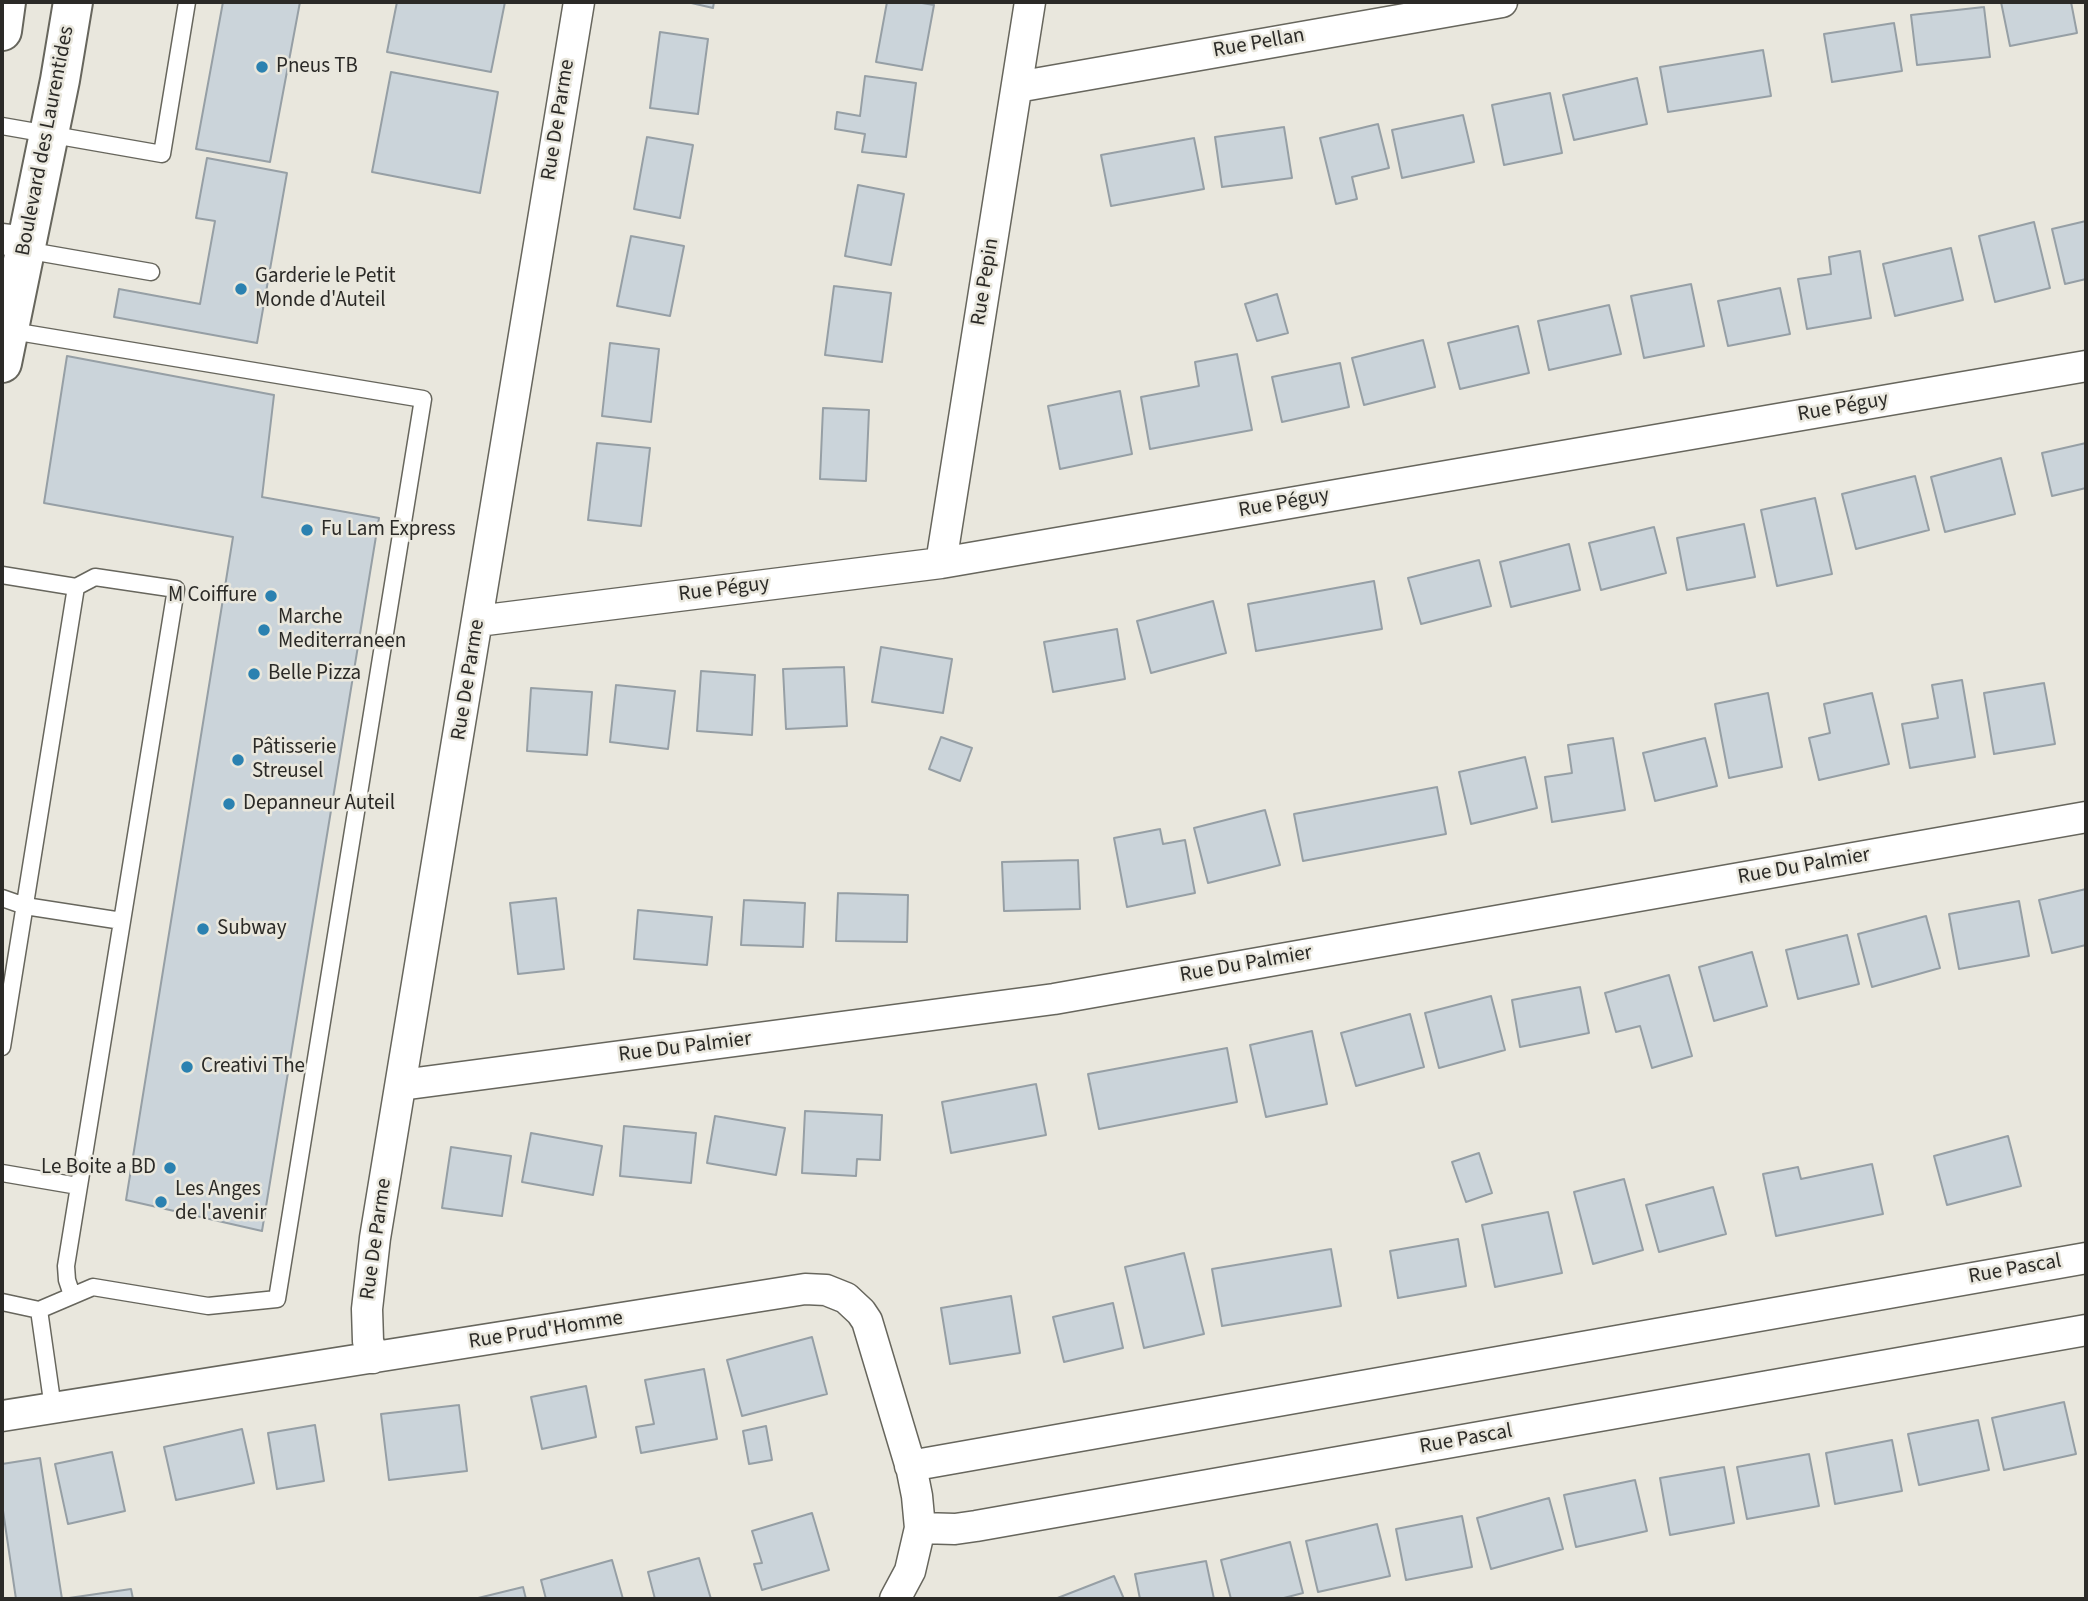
<!DOCTYPE html>
<meta charset="utf-8">
<style>
body{margin:0}
#map{position:relative;width:2088px;height:1601px;overflow:hidden;background:#e9e7dd;font-family:"Source Sans 3",sans-serif}
canvas{display:block}
.frame{position:absolute;inset:0;border:4px solid #2b2a27;pointer-events:none}
</style>
<div id="map">
<canvas width="2088" height="1601"></canvas>
<div class="frame"></div>
</div>
<script>
const ctx = document.querySelector('canvas').getContext('2d');
ctx.lineJoin = 'round';
function fill(path, color) { ctx.fillStyle = color; ctx.fill(path, 'evenodd'); }
const poly = rows => new Path2D(rows.map(r => 'M' + r).join(''));
function trace(path, color, width, dash) { ctx.strokeStyle = color; ctx.lineWidth = width; ctx.lineCap = dash ? 'butt' : 'round'; ctx.setLineDash(dash || []); ctx.stroke(path); }
function label(font, color, halo, rows, align = 'center') {
  ctx.font = font + ' "Source Sans 3",sans-serif'; ctx.lineWidth = 5; ctx.setLineDash([]); ctx.textBaseline = 'middle'; ctx.strokeStyle = halo; ctx.fillStyle = color; for (const [text, x, y, turn = 0] of rows) {
    ctx.save(); ctx.translate(x, y); ctx.rotate((+turn || 0) * Math.PI / 180); ctx.textAlign = isNaN(turn) ? turn : align; if (halo) ctx.strokeText(text, 0, 0); ctx.fillText(text, 0, 0); ctx.restore();
  }
}
const building = poly([
 [223,2,300,2,270,162,196,149,223,2],
 [397,2,505,2,491,72,387,52,397,2],
 [687,2,714,2,713,8,687,2],
 [887,2,916,2,934,5,922,70,876,62,887,2],
 [2001,2,2071,2,2077,33,2010,46,2001,2],
 [1984,7,1990,57,1917,65,1911,15,1984,7],
 [1894,23,1902,71,1832,82,1824,34,1894,23],
 [660,32,708,39,698,114,650,108,660,32],
 [1763,50,1771,96,1668,112,1660,67,1763,50],
 [391,72,498,92,480,193,372,172,391,72],
 [865,76,916,83,906,157,862,152,865,134,835,129,837,112,860,116,865,76],
 [1637,78,1647,124,1574,140,1563,95,1637,78],
 [1550,93,1562,153,1504,165,1492,105,1550,93],
 [1463,115,1474,162,1402,178,1392,130,1463,115],
 [1378,124,1389,168,1352,177,1357,199,1336,204,1320,138,1378,124],
 [1284,127,1292,178,1222,187,1215,137,1284,127],
 [647,137,693,145,680,218,634,209,647,137],
 [1194,138,1204,189,1111,206,1101,155,1194,138],
 [207,158,287,173,257,343,114,317,119,289,200,304,215,221,196,218,207,158],
 [858,185,904,194,891,265,845,256,858,185],
 [2086,221,2086,279,2065,284,2052,229,2086,221],
 [2034,222,2050,288,1995,302,1979,236,2034,222],
 [631,236,684,246,670,316,617,306,631,236],
 [1951,248,1963,300,1895,316,1883,264,1951,248],
 [1860,251,1871,318,1807,329,1798,279,1831,274,1829,257,1860,251],
 [1691,284,1704,346,1644,358,1631,296,1691,284],
 [834,286,891,293,882,362,825,355,834,286],
 [1780,288,1790,334,1728,346,1718,301,1780,288],
 [1277,294,1288,333,1257,341,1245,304,1277,294],
 [1609,305,1621,354,1549,370,1538,321,1609,305],
 [1518,326,1529,373,1460,389,1448,343,1518,326],
 [1423,340,1435,387,1364,405,1352,358,1423,340],
 [610,343,659,349,651,422,602,416,610,343],
 [1237,354,1252,430,1150,449,1141,397,1199,386,1195,362,1237,354],
 [67,356,274,395,262,497,379,518,262,1231,126,1200,233,537,44,503,67,356],
 [1340,363,1349,407,1282,422,1272,377,1340,363],
 [1120,391,1132,454,1060,469,1048,406,1120,391],
 [823,408,869,410,866,481,820,479,823,408],
 [597,443,650,448,641,526,588,520,597,443],
 [2086,443,2086,488,2052,496,2042,453,2086,443],
 [2001,458,2015,514,1945,532,1931,477,2001,458],
 [1915,476,1929,530,1856,549,1842,494,1915,476],
 [1815,498,1832,574,1777,586,1761,510,1815,498],
 [1744,524,1755,577,1687,590,1677,538,1744,524],
 [1654,527,1666,573,1601,590,1589,543,1654,527],
 [1569,544,1580,590,1511,607,1500,562,1569,544],
 [1479,560,1491,606,1421,624,1408,578,1479,560],
 [1374,581,1382,629,1256,651,1248,604,1374,581],
 [1213,601,1226,653,1151,673,1137,621,1213,601],
 [1117,629,1125,679,1053,692,1044,642,1117,629],
 [881,647,952,659,943,713,872,702,881,647],
 [844,667,847,726,786,729,783,669,844,667],
 [701,671,755,675,752,735,697,731,701,671],
 [1962,680,1975,757,1910,768,1902,724,1938,718,1932,685,1962,680],
 [2044,683,2055,744,1994,754,1984,693,2044,683],
 [616,685,675,691,668,749,610,742,616,685],
 [531,688,592,692,587,755,527,751,531,688],
 [1768,693,1782,767,1729,778,1715,704,1768,693],
 [1872,693,1889,764,1819,780,1809,738,1830,733,1824,704,1872,693],
 [941,737,972,748,960,781,929,769,941,737],
 [1613,738,1625,810,1552,822,1545,777,1572,773,1568,745,1613,738],
 [1705,738,1717,786,1655,801,1643,753,1705,738],
 [1525,757,1537,808,1471,824,1459,772,1525,757],
 [1437,787,1446,834,1303,861,1294,814,1437,787],
 [1265,810,1280,865,1208,883,1194,828,1265,810],
 [1160,829,1163,844,1185,840,1195,893,1127,907,1114,838,1160,829],
 [1078,860,1080,909,1004,911,1002,862,1078,860],
 [2086,889,2086,945,2052,953,2039,900,2086,889],
 [838,893,908,895,907,942,836,941,838,893],
 [556,898,564,969,518,974,510,903,556,898],
 [744,900,805,903,803,947,741,945,744,900],
 [2019,901,2029,956,1959,969,1949,914,2019,901],
 [638,910,712,917,707,965,634,959,638,910],
 [1926,916,1940,968,1872,987,1858,934,1926,916],
 [1847,935,1859,984,1798,999,1786,950,1847,935],
 [1752,952,1767,1006,1714,1021,1699,967,1752,952],
 [1669,975,1692,1056,1652,1068,1640,1026,1616,1032,1605,993,1669,975],
 [1580,987,1589,1033,1520,1047,1512,1000,1580,987],
 [1491,996,1505,1050,1439,1068,1425,1013,1491,996],
 [1410,1014,1424,1067,1356,1086,1341,1033,1410,1014],
 [1312,1031,1327,1104,1266,1117,1250,1045,1312,1031],
 [1227,1048,1237,1102,1099,1129,1088,1074,1227,1048],
 [1036,1084,1046,1135,951,1153,942,1102,1036,1084],
 [805,1111,882,1115,880,1160,857,1159,856,1176,802,1173,805,1111],
 [715,1116,785,1128,776,1175,707,1163,715,1116],
 [624,1126,696,1133,691,1183,620,1176,624,1126],
 [531,1133,602,1146,593,1195,522,1182,531,1133],
 [2008,1136,2021,1186,1947,1205,1934,1156,2008,1136],
 [451,1147,511,1156,502,1216,442,1208,451,1147],
 [1479,1153,1492,1193,1466,1202,1452,1162,1479,1153],
 [1872,1164,1883,1214,1776,1236,1763,1174,1798,1167,1801,1179,1872,1164],
 [1624,1179,1643,1250,1593,1264,1574,1192,1624,1179],
 [1713,1187,1726,1234,1659,1252,1646,1205,1713,1187],
 [1548,1212,1562,1273,1495,1287,1482,1225,1548,1212],
 [1458,1239,1466,1286,1398,1298,1390,1251,1458,1239],
 [1331,1249,1341,1306,1222,1326,1212,1269,1331,1249],
 [1184,1253,1204,1334,1144,1348,1125,1267,1184,1253],
 [1011,1296,1020,1353,950,1364,941,1308,1011,1296],
 [1113,1303,1123,1348,1064,1362,1053,1317,1113,1303],
 [812,1337,827,1394,742,1416,727,1360,812,1337],
 [704,1369,717,1439,641,1453,636,1427,654,1424,645,1380,704,1369],
 [586,1386,596,1437,542,1449,531,1397,586,1386],
 [2064,1402,2076,1454,2004,1470,1992,1418,2064,1402],
 [459,1405,467,1471,389,1480,381,1414,459,1405],
 [1978,1420,1989,1470,1919,1485,1908,1434,1978,1420],
 [315,1425,324,1481,277,1489,268,1433,315,1425],
 [766,1426,772,1460,749,1464,743,1431,766,1426],
 [242,1429,254,1483,176,1500,164,1447,242,1429],
 [1892,1440,1902,1491,1835,1504,1826,1453,1892,1440],
 [112,1452,125,1511,68,1524,55,1464,112,1452],
 [1809,1454,1819,1506,1747,1519,1737,1467,1809,1454],
 [40,1458,62,1599,131,1589,133,1599,16,1599,2,1504,2,1464,40,1458],
 [1724,1467,1734,1523,1670,1535,1660,1478,1724,1467],
 [1635,1480,1647,1531,1576,1547,1564,1495,1635,1480],
 [1549,1498,1563,1549,1491,1569,1477,1518,1549,1498],
 [812,1513,829,1570,762,1590,754,1564,762,1563,752,1531,812,1513],
 [1462,1516,1472,1567,1406,1580,1396,1529,1462,1516],
 [1377,1524,1390,1576,1318,1592,1306,1541,1377,1524],
 [1290,1542,1303,1593,1280,1599,1231,1599,1221,1560,1290,1542],
 [699,1558,711,1599,655,1599,648,1572,699,1558],
 [612,1560,623,1599,546,1599,541,1580,612,1560],
 [1206,1561,1214,1599,1140,1599,1135,1574,1206,1561],
 [1114,1576,1124,1599,1055,1599,1114,1576],
 [523,1587,526,1599,474,1599,523,1587]
]);
fill(building, '#cbd4da');
trace(building, '#969fa5', 2);
const service = poly([
 [2,126,162,154,187,2],
 [2,232,28,235],
 [2,246,151,272],
 [2,575,76,587,95,577,176,589,66,1266,67,1280,72,1295],
 [2,898,25,906,122,921],
 [2,1047,76,587],
 [2,1173,78,1186],
 [2,1302,39,1310,93,1287,208,1306,277,1299,423,399,6,330],
 [39,1310,53,1408]
]);
const minor = poly([
 [1017,87,1502,2],
 [941,563,1030,2],
 [478,621,941,563,2086,366],
 [401,1085,1054,999,2086,817],
 [373,1358,368,1341,367,1309,375,1238,579,2],
 [2,1416,805,1289,826,1290,846,1298,861,1312,867,1321,912,1471,917,1496,920,1528,910,1571,895,1599],
 [910,1466,2086,1258],
 [920,1528,955,1529,976,1526,2086,1330]
]);
const secondary = poly([
 [2,31,6,2],
 [2,363,60,80,73,2]
]);
trace(service, '#67665d', 19);
trace(minor, '#67665d', 33);
trace(secondary, '#67665d', 42);
trace(service, '#fff', 16);
trace(minor, '#fff', 30);
trace(secondary, '#fff', 38);
for (const [x, y, r, color] of [
 [262,67,7,"#2b81b0"],
 [241,289,7,"#2b81b0"],
 [307,530,7,"#2b81b0"],
 [271,596,7,"#2b81b0"],
 [264,630,7,"#2b81b0"],
 [254,674,7,"#2b81b0"],
 [238,760,7,"#2b81b0"],
 [229,804,7,"#2b81b0"],
 [203,929,7,"#2b81b0"],
 [187,1067,7,"#2b81b0"],
 [170,1168,7,"#2b81b0"],
 [161,1202,7,"#2b81b0"]
]) { const dot = new Path2D(); dot.arc(x, y, r, 0, 2 * Math.PI); ctx.fillStyle = color; ctx.fill(dot); trace(dot, '#e9e7dd', 2.5); }
label('21px', '#2b2a27', '#e9e7dd', [
 ["Rue Pellan",1259,44,-10],
 ["Rue De Parme",559,120,-81],
 ["Boulevard des Laurentides",46,141,-79],
 ["Rue Pepin",986,282,-81],
 ["Rue Péguy",1843,408,-10],
 ["Rue Péguy",1284,504,-10],
 ["Rue Péguy",724,590,-7],
 ["Rue De Parme",469,680,-81],
 ["Rue Du Palmier",1804,867,-10],
 ["Rue Du Palmier",1246,965,-10],
 ["Rue Du Palmier",685,1048,-7],
 ["Rue De Parme",377,1239,-82],
 ["Rue Pascal",2015,1270,-10],
 ["Rue Prud'Homme",546,1331,-9],
 ["Rue Pascal",1466,1440,-10]
]);
label('21px', '#2b2a27', '#e9e7dd', [
 ["Pneus TB",276,67],
 ["Garderie le Petit",255,277],
 ["Monde d'Auteil",255,301],
 ["Fu Lam Express",321,530],
 ["M Coiffure",257,596,"right"],
 ["Marche",278,618],
 ["Mediterraneen",278,642],
 ["Belle Pizza",268,674],
 ["Pâtisserie",252,748],
 ["Streusel",252,772],
 ["Depanneur Auteil",243,804],
 ["Subway",217,929],
 ["Creativi The",201,1067],
 ["Le Boite a BD",156,1168,"right"],
 ["Les Anges",175,1190],
 ["de l'avenir",175,1214]
], 'left');
</script>
